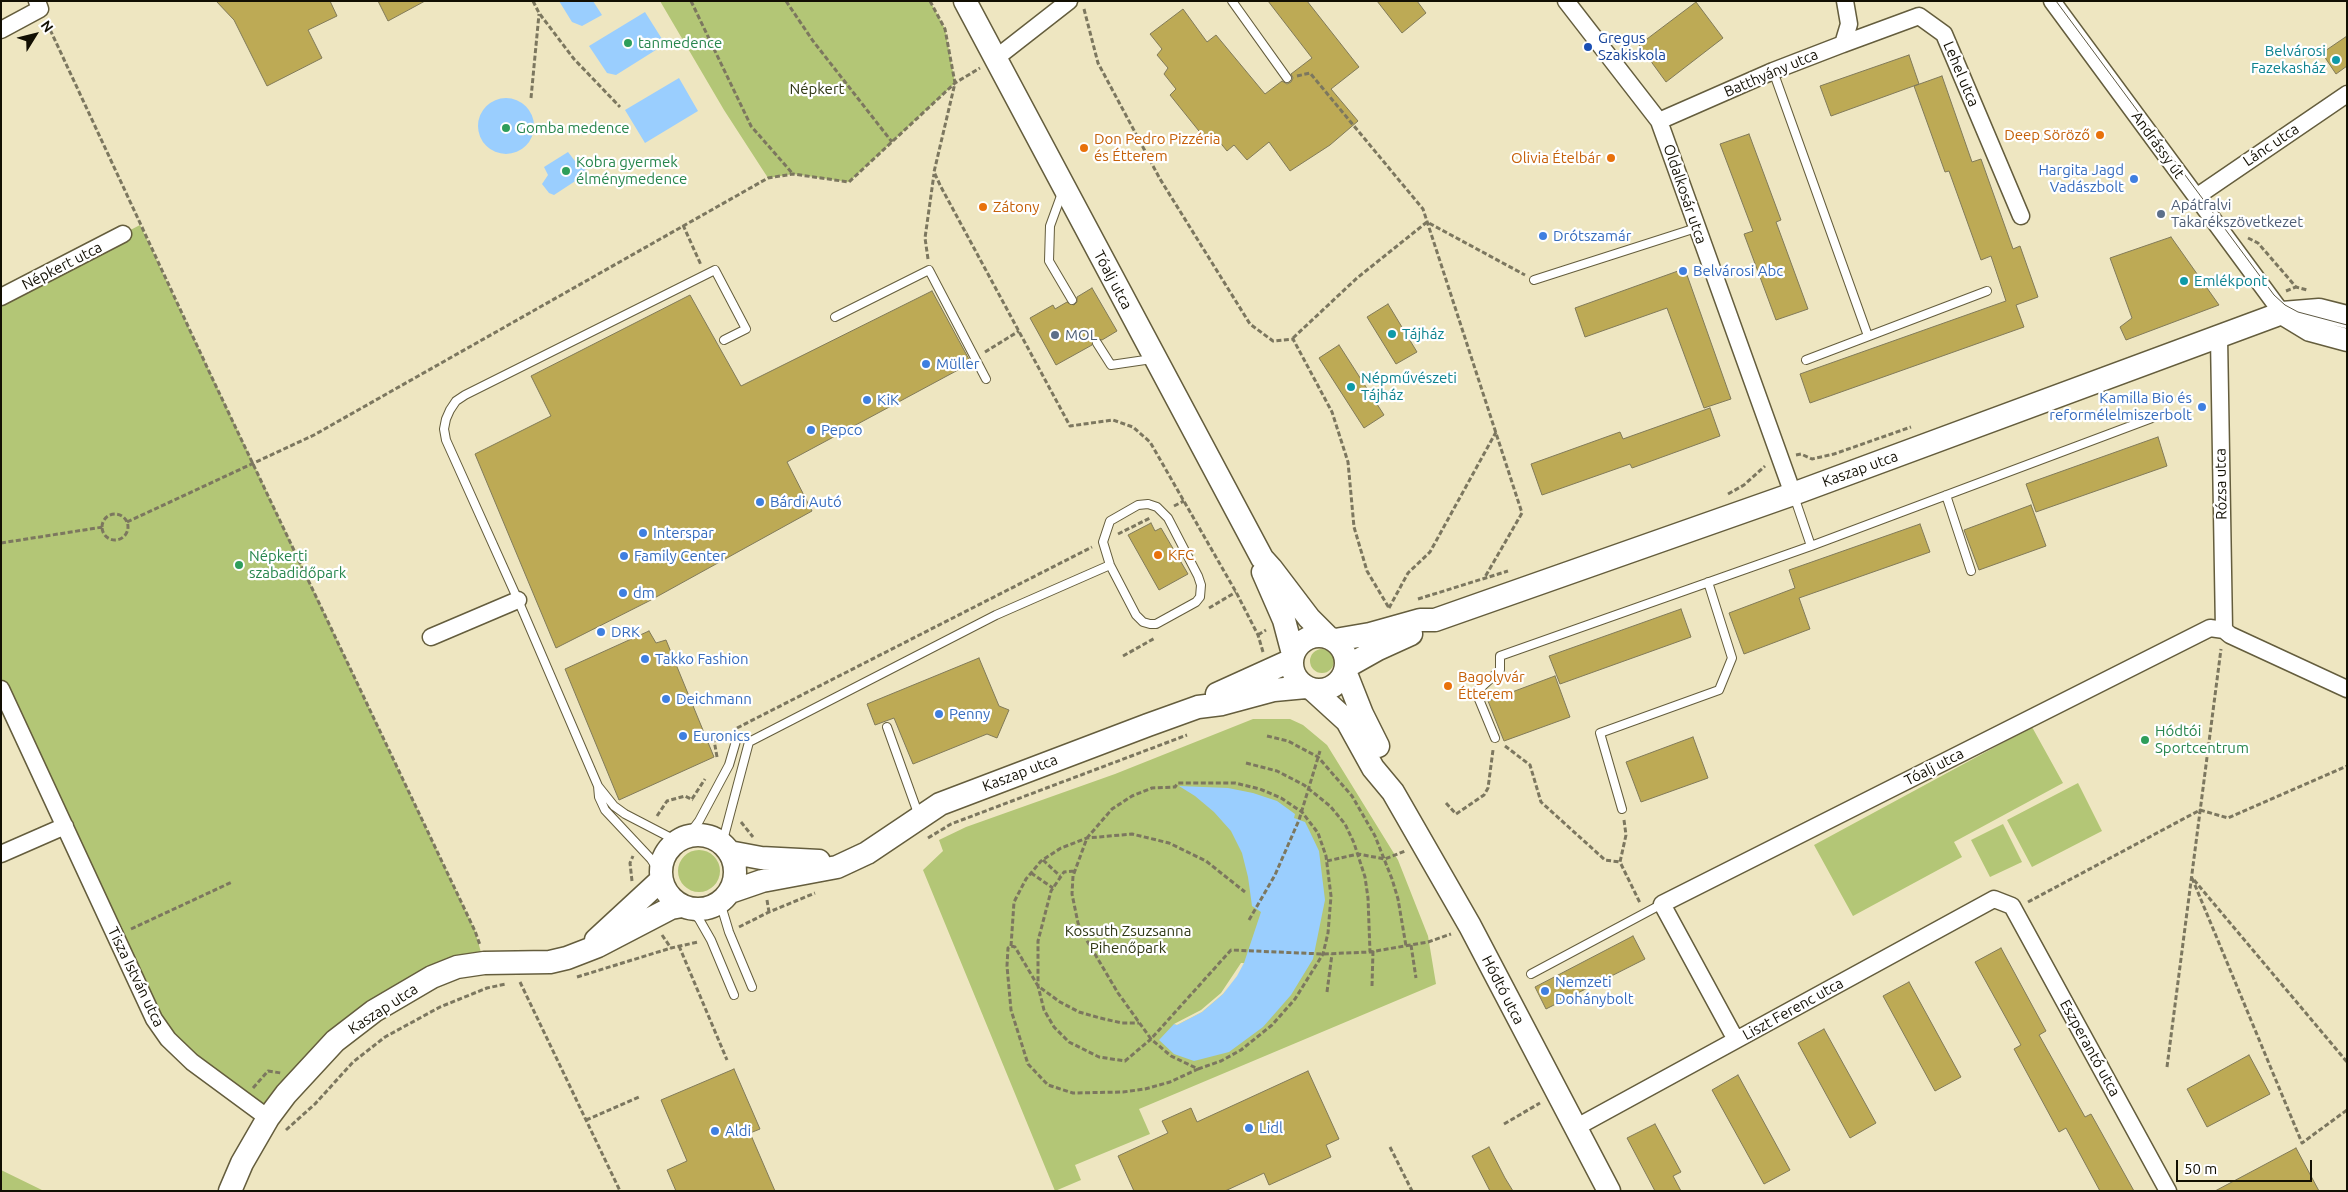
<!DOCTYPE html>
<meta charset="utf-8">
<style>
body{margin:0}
#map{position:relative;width:2348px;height:1192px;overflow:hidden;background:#eee6c1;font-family:Ubuntu,sans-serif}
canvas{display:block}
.frame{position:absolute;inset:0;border:2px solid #120f03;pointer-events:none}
.north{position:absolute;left:10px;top:10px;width:50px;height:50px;-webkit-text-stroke:4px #fff;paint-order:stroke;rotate:54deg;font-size:14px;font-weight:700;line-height:20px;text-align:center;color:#120f03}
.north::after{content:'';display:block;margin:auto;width:18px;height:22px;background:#120f03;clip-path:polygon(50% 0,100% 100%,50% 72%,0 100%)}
.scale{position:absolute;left:2176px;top:1160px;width:136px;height:22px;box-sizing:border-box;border:2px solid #120f03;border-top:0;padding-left:6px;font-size:15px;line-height:18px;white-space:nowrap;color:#120f03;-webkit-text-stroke:4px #fff;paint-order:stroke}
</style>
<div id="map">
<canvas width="2348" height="1192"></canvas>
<div class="frame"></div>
<div class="north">N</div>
<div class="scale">50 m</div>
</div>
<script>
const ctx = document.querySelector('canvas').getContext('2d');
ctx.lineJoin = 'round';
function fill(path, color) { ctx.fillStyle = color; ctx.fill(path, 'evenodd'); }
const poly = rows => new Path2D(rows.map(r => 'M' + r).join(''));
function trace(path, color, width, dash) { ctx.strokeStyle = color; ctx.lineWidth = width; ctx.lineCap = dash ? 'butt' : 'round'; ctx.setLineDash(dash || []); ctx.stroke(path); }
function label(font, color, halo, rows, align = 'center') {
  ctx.font = font + ' Ubuntu,sans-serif'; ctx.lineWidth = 4.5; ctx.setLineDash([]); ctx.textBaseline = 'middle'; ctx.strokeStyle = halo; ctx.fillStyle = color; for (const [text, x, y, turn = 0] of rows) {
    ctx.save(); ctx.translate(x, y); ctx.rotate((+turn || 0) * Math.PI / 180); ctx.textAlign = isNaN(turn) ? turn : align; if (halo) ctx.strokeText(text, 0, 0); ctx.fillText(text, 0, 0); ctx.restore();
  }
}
fill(poly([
 [660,1,930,1,945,29,955,83,849,182,793,174,768,178,724,110],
 [140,225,475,931,484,963,401,994,268,1118,168,1039,1,689,1,297],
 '1310 661a12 12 0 1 1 24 0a12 12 0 1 1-24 0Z',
 [1253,719,1290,719,1303,725,1327,745,1398,860,1428,936,1436,984,1139,1109,1150,1134,1075,1165,1081,1180,1055,1191,923,870,943,851,939,840,966,827,1115,774],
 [2032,727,2063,783,1954,842,1962,857,1853,916,1814,845],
 [2078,783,2102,831,2032,867,2007,820],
 [2003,824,2022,862,1990,877,1971,840],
 '678 871a21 21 0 1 1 42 0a21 21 0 1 1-42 0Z',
 [1,1170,44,1191,1,1191]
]), '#b3c676');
fill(poly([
 [559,1,593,1,602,15,582,26,572,22],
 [645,12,662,39,659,48,616,75,607,73,589,46],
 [679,78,698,111,645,143,625,110],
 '478 126a28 28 0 1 1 56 0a28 28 0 1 1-56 0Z',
 [568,152,575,161,581,160,585,163,586,174,554,195,549,193,542,184,548,175,544,167],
 [1179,786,1228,788,1253,793,1277,801,1295,814,1294,818,1305,822,1309,830,1319,851,1325,900,1313,959,1291,995,1263,1027,1229,1052,1194,1061,1174,1054,1159,1040,1174,1024,1177,1025,1202,1012,1223,994,1244,963,1261,912,1252,906,1248,877,1242,853,1231,831,1214,812,1195,796]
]), '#9acefe');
fill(poly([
 [1241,963,1244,963,1237,976,1223,994,1202,1012,1177,1025,1174,1024,1201,1010,1221,993]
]), '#eee6c1');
const building = poly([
 [216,1,330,1,337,16,308,30,322,58,267,86,234,20,216,1],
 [378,1,425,1,388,21,378,1],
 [1268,1,1307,1,1359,67,1331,89,1358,121,1330,145,1290,171,1269,142,1247,160,1234,145,1227,151,1214,135,1207,141,1170,95,1176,89,1164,74,1168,68,1157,55,1162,49,1150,34,1183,9,1207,42,1216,35,1265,94,1282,81,1287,84,1291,82,1293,78,1291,74,1312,58,1268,1],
 [1377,1,1417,1,1426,13,1402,33,1377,1],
 [1696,2,1723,38,1666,82,1639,45,1696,2],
 [2347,36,2347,66,2336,74,2322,53,2347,36],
 [1909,55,1919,84,1831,116,1820,86,1909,55],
 [1942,76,1972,162,1981,159,2013,249,2020,246,2038,297,2016,305,2024,327,1810,403,1800,374,2006,301,1991,256,1981,260,1949,171,1945,172,1914,86,1942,76],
 [1749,134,1781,220,1776,222,1808,309,1776,320,1744,234,1753,231,1720,144,1749,134],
 [2171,237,2219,305,2126,340,2120,327,2132,318,2110,258,2171,237],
 [1678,271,1687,275,1731,399,1704,408,1667,308,1585,337,1575,308,1678,271],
 [1092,288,1117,331,1102,340,1094,338,1092,345,1056,365,1030,318,1053,305,1055,309,1067,302,1074,305,1077,302,1077,297,1092,288],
 [932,291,971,363,787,462,812,511,649,601,556,648,475,454,551,416,531,376,690,295,741,386,932,291],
 [1388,304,1417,352,1396,364,1367,317,1388,304],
 [1339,345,1384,415,1364,428,1319,358,1339,345],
 [1710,408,1720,436,1632,468,1630,464,1542,495,1531,464,1620,432,1623,439,1710,408],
 [2158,437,2167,466,2036,512,2026,484,2158,437],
 [2031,505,2046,546,1979,570,1964,530,2031,505],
 [1151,523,1155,531,1161,528,1188,574,1159,590,1128,535,1151,523],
 [1920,524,1930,552,1799,598,1810,629,1744,654,1729,613,1795,588,1789,570,1920,524],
 [1681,609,1691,637,1560,684,1549,656,1681,609],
 [649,631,656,643,666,640,714,757,619,800,565,669,649,631],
 [979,658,999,706,1009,710,997,738,987,734,913,764,894,718,875,725,867,704,979,658],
 [1555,676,1570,717,1504,741,1488,701,1555,676],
 [1693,737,1708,778,1641,802,1626,762,1693,737],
 [1633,936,1645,959,1546,1009,1535,987,1633,936],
 [2001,948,2046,1031,2039,1035,2085,1117,2091,1114,2134,1191,2100,1191,2066,1128,2059,1132,2014,1049,2021,1045,1975,962,2001,948],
 [1909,982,1961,1077,1935,1091,1883,996,1909,982],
 [1824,1029,1876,1123,1850,1138,1798,1043,1824,1029],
 [2249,1055,2270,1094,2207,1127,2187,1089,2249,1055],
 [734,1069,760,1129,750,1133,775,1191,676,1191,667,1170,687,1161,661,1100,734,1069],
 [1308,1071,1339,1139,1326,1145,1331,1157,1269,1185,1264,1173,1225,1191,1134,1191,1118,1156,1168,1133,1162,1121,1191,1108,1197,1122,1308,1071],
 [1738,1075,1790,1170,1764,1184,1712,1090,1738,1075],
 [1655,1124,1681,1172,1673,1176,1681,1191,1655,1191,1627,1138,1655,1124],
 [1489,1147,1505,1178,1513,1191,1490,1191,1472,1156,1489,1147],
 [2296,1148,2319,1191,2215,1191,2296,1148]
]);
fill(building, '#bdaa55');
trace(building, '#817a58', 1);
const lane = poly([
 [1232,1,1287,78],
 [1773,71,1868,336],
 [1062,193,1050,226,1049,261,1072,300],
 [1534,280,1696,228],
 [835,317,929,270,986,379],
 [1097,343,1111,365,1152,359],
 [1806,360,1987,291],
 [1946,495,1971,571],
 [1794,496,1811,546,2152,418],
 [1148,504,1157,507,1168,518,1198,576,1201,585,1200,597,1196,602,1156,624,1150,624,1143,622,1136,615,1110,565,1103,542,1110,521,1138,505,1148,504],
 [887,727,919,816],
 [1495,738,1476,692,1500,670,1500,656,1811,546],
 [598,786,614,806,625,814,677,841],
 [1622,809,1600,733,1719,690,1732,658,1708,582],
 [687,837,699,821,729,765,736,741],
 [722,844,749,742,996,615,1110,565],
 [660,873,651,859,605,810,599,797,598,786,518,600,446,440,444,429,446,419,450,410,456,401,465,395,715,270,746,329,724,340],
 [720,902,729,932,752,987],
 [688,908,699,919,711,940,734,995],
 [1531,974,1662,904]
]);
const street = poly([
 [1566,1,1659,121,1793,494],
 [2052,1,2282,313],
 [1,30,40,9,37,1],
 [1843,44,1919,16,1944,34,2021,216],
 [996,58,1069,1],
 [1659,121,1773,71,1843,44,1849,24,1845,1],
 [2196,197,2347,94],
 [1,297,123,234],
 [2219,337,2224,630],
 [431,637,518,600],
 [1,689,154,1019,168,1039,192,1062,268,1118],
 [1,854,65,826],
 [1736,1040,1662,904,2210,628,2224,630,2230,635,2347,689],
 [1575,1128,1994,899,2012,906,2168,1191]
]);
const secondary = poly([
 [965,1,1262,558,1271,568,1309,618,1327,636],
 [2282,313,2310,330,2347,340],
 [1263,572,1284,620,1293,654],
 '1292 663a27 27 0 1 1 54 0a27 27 0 1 1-54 0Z',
 [1335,640,1370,634,1420,620,1435,620,1793,494,2282,313,2319,310,2347,317],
 [1346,667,1378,649,1411,634],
 [1345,671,1362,714,1378,746],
 [1313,690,1347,721,1373,768,1393,792,1470,926,1609,1191],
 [1217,694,1292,660],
 '661 872a37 37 0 1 1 74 0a37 37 0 1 1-74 0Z',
 [729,852,761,858,819,861],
 [730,892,762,881,837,867,867,853,940,804,1148,725,1198,707,1222,704,1274,690,1306,687],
 [596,940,661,880],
 [230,1191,242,1163,268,1118,286,1094,335,1041,374,1011,432,977,457,967,484,963,550,962,567,958,598,946,671,908,682,906]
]);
trace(lane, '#645d3d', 10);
trace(street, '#645d3d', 19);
trace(secondary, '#645d3d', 25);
trace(poly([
 [533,1,539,13,574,59,620,107],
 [691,1,751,126,793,174],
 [786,1,813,41,892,142],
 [930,1,945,29,955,83,934,172,941,187,1070,426,1113,420,1133,427,1150,442,1236,592,1258,635,1263,652],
 [1084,9,1098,63,1160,179,1250,324,1273,341,1293,339,1332,412,1348,462,1354,527,1367,571,1389,608],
 [47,23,214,382,475,931,480,945],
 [1297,76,1310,73,1423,209,1522,513,1485,577],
 [531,98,539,14],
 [683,225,701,265],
 [2248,238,2258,243,2296,287,2307,290],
 [928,259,925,238,934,174],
 [2286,291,2296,287],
 [1293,338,1357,278,1427,222,1525,275],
 [985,352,1019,331],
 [1796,455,1801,454,1812,459,1834,454,1911,427],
 [1728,494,1744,485,1765,466],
 [1174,506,1184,501],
 '102 527a13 13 0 1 1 26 0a13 13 0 1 1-26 0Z',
 [127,522,314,435,768,178,793,174,849,182,955,83,980,68],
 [1118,534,1150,518],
 [1,543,103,527],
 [1418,599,1508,571],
 [1209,608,1236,592],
 [1389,608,1408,573,1430,552,1496,432],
 [1258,635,1266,630],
 [1123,656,1155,638],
 [737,728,1092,547],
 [1267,736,1288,741,1318,757,1352,796,1375,836,1392,879,1398,899,1406,946],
 [1505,746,1530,765,1541,802,1605,860,1620,862],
 [717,757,714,740,725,735],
 [1246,763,1277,771,1304,785,1330,806,1345,824,1354,843,1365,877,1368,898,1370,952],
 [692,799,705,779],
 [1446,803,1456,814,1484,795,1488,788,1493,750],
 [657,816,667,801,685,796,693,800],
 [1624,820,1626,835,1620,862,1640,903],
 [741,822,753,837],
 [928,838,951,824,1187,735],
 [1043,860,1060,876],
 [1327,861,1358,854,1385,859,1405,851],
 [1074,871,1064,872,1051,891,1038,941,1038,986,1044,1010,1054,1027,1069,1042,1099,1057,1125,1061,1151,1039,1171,1056,1198,1069,1170,1082,1145,1089,1123,1092,1073,1093,1048,1085,1028,1064,1011,1010,1007,966,1008,948,1011,946,1015,947,1038,986,1060,1002,1079,1012,1100,1018,1122,1023,1139,1023],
 [1031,873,1053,888],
 [2192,878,2302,1143,2347,1110],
 [2194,880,2347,1062],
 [632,881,630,863,633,856],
 [767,900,769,912],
 [2028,902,2200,810,2228,818,2347,766],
 [1249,920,1275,875,1299,820,1320,751],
 [739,927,769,912,815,893],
 [131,929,232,882],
 [662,935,671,948],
 [1411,945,1416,978],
 [679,946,727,1060],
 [1011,946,1014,902,1026,879,1041,861,1061,848,1087,838,1132,834,1169,843,1206,861,1245,892],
 [577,977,671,948,698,942],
 [520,982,620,1191],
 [1372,986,1373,951],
 [1327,992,1332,954],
 [2167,1067,2221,649],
 [1198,1069,1221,1061,1241,1050,1272,1025,1295,999,1323,954,1328,933,1331,896,1326,856,1318,833,1302,812,1281,798,1260,789,1235,783,1178,783,1175,787,1152,788,1132,796,1112,809,1087,838,1073,876,1072,894,1078,923,1083,934,1118,993,1151,1039,1231,950,1323,954,1370,952,1428,942,1451,934],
 [253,1088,268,1071,281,1073],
 [586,1120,639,1097],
 [1504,1124,1540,1103],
 [286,1130,315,1104,353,1062,385,1037,440,1007,487,988,506,984],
 [1390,1147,1412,1191]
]), '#7c775f', 3, [5, 2.5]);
trace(lane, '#fff', 8);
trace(street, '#fff', 16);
trace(secondary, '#fff', 22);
trace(poly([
 [2056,1,2274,295,2285,305,2298,312,2347,325]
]), '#5d5843', 1);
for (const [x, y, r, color] of [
 [628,43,5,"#2e9e5b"],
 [1588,47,5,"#1a4fb4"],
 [2336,60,5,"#0f9aa8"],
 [506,128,5,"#2e9e5b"],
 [2100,135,5,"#e8710a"],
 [1084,148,5,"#e8710a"],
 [1611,158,5,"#e8710a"],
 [566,171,5,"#2e9e5b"],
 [2134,179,5,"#3f7fe0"],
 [983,207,5,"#e8710a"],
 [2161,214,5,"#5c6f8a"],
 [1543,236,5,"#3f7fe0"],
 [1683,271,5,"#3f7fe0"],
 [2184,281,5,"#0f9aa8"],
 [1392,334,5,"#0f9aa8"],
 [1055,335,5,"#5c6f8a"],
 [926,364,5,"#3f7fe0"],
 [1351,387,5,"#0f9aa8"],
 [867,400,5,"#3f7fe0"],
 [2202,407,5,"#3f7fe0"],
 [811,430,5,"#3f7fe0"],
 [760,502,5,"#3f7fe0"],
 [643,533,5,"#3f7fe0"],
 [1158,555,5,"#e8710a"],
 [624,556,5,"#3f7fe0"],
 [239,565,5,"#2e9e5b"],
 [623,593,5,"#3f7fe0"],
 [601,632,5,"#3f7fe0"],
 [645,659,5,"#3f7fe0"],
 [1448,686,5,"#e8710a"],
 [666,699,5,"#3f7fe0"],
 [939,714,5,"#3f7fe0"],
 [683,736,5,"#3f7fe0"],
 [2145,740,5,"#2e9e5b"],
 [1545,991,5,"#3f7fe0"],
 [1249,1128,5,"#3f7fe0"],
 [715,1131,5,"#3f7fe0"]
]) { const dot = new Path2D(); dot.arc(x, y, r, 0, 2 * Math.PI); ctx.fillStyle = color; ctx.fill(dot); trace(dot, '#fff', 2); }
label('15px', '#164399', '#fff', [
 ["Gregus",1598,38],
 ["Szakiskola",1598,55]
], 'left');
label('15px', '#27864d', '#fff', [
 ["tanmedence",638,43],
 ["Gomba medence",516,128],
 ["Kobra gyermek",576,162],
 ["élménymedence",576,179],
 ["Népkerti",249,556],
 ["szabadidőpark",249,573],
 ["Hódtói",2155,731],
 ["Sportcentrum",2155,748]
], 'left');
label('15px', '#0d838f', '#fff', [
 ["Belvárosi",2326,51,"right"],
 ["Fazekasház",2326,68,"right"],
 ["Emlékpont",2194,281],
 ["Tájház",1402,334],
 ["Népművészeti",1361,378],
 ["Tájház",1361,395]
], 'left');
label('15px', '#120f03', '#fff', [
 ["Batthyány utca",1771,73,-23],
 ["Lehel utca",1961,74,67],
 ["Andrássy út",2158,145,54],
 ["Lánc utca",2271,145,-34],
 ["Oldalkosár utca",1685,194,71],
 ["Népkert utca",62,266,-27],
 ["Tóalj utca",1113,280,62],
 ["Kaszap utca",1860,469,-20],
 ["Rózsa utca",2221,484,-91],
 ["Tóalj utca",1934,767,-27],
 ["Kaszap utca",1020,773,-21],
 ["Tisza István utca",136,977,64],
 ["Hódtó utca",1503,990,63],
 ["Kaszap utca",383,1009,-33],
 ["Liszt Ferenc utca",1793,1009,-29],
 ["Eszperantó utca",2090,1048,61]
]);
label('15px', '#2f3714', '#fff', [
 ["Népkert",817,89],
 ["Kossuth Zsuzsanna",1128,931],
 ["Pihenőpark",1128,948]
]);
label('15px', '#c56008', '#fff', [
 ["Deep Söröző",2090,135,"right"],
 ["Don Pedro Pizzéria",1094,139],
 ["és Étterem",1094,156],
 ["Olivia Ételbár",1601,158,"right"],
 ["Zátony",993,207],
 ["KFC",1168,555],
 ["Bagolyvár",1458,677],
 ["Étterem",1458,694]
], 'left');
label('15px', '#366cbe', '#fff', [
 ["Hargita Jagd",2124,170,"right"],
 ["Vadászbolt",2124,187,"right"],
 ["Drótszamár",1553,236],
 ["Belvárosi Abc",1693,271],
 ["Müller",936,364],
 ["Kamilla Bio és",2192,398,"right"],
 ["reformélelmiszerbolt",2192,415,"right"],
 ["KiK",877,400],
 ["Pepco",821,430],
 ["Bárdi Autó",770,502],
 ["Interspar",653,533],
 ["Family Center",634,556],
 ["dm",633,593],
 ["DRK",611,632],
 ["Takko Fashion",655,659],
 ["Deichmann",676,699],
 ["Penny",949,714],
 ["Euronics",693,736],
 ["Nemzeti",1555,982],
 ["Dohánybolt",1555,999],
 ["Lidl",1259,1128],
 ["Aldi",725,1131]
], 'left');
label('15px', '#4e5e75', '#fff', [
 ["Apátfalvi",2171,205],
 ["Takarékszövetkezet",2171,222],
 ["MOL",1065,335]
], 'left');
</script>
